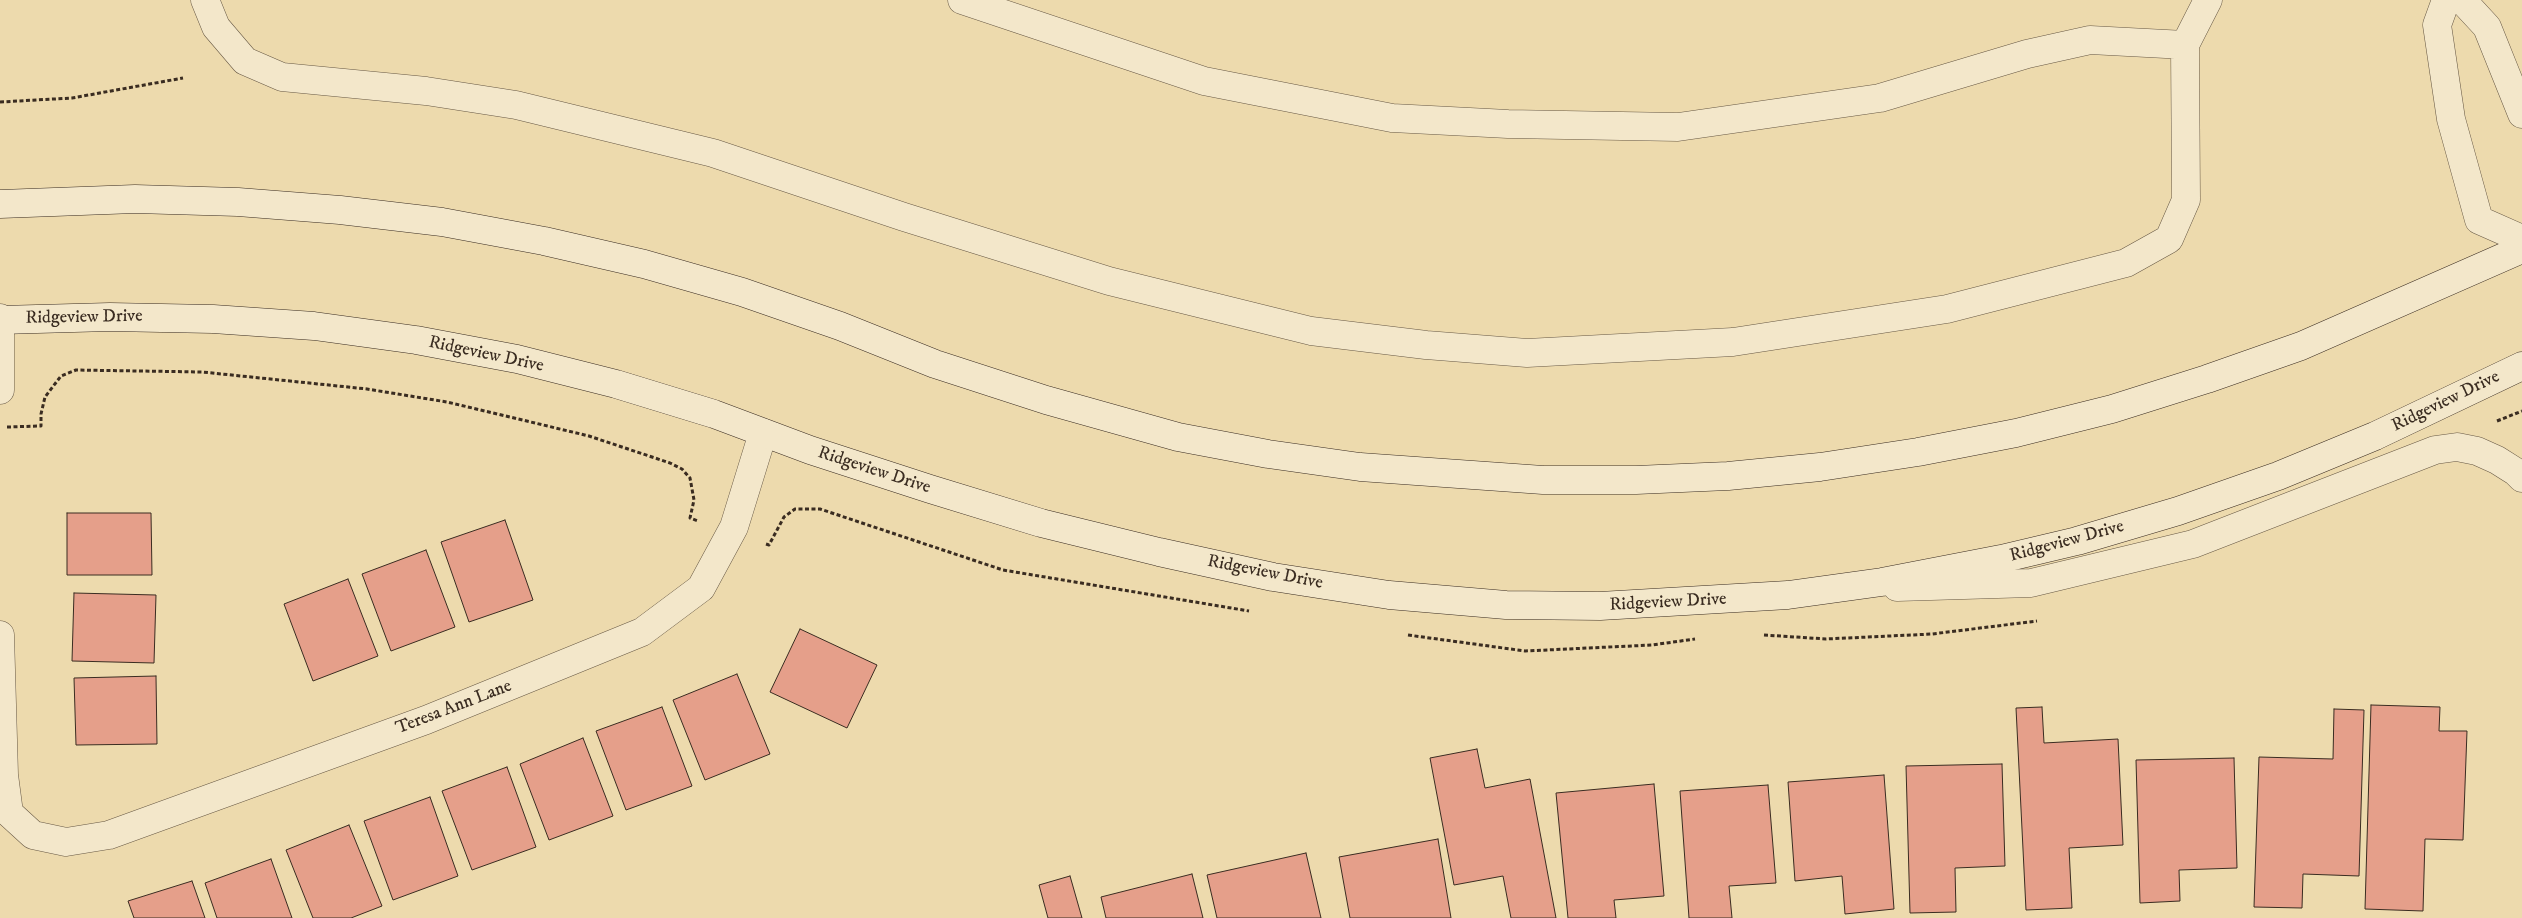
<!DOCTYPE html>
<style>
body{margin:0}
canvas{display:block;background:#eddaad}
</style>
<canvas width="2522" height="918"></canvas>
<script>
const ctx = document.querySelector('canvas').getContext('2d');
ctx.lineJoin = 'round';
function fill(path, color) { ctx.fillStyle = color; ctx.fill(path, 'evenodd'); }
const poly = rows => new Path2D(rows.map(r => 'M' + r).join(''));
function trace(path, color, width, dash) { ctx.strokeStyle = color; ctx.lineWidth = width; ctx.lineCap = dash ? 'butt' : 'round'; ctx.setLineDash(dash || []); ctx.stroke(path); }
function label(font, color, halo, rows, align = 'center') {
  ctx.font = font + ' "IM FELL DW Pica",serif'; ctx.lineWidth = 4.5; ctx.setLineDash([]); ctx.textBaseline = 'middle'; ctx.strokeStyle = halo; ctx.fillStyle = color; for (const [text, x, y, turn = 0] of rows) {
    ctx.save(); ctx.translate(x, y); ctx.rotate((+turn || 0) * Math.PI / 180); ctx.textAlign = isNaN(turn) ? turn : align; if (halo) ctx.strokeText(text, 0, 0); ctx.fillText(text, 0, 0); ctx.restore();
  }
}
const building = poly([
 [67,513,151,513,152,575,67,575,67,513],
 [505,520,533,600,469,622,441,542,505,520],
 [426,550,455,627,391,651,362,574,426,550],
 [348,579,378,656,313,681,284,604,348,579],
 [74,593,156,595,154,663,72,661,74,593],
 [800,629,877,665,847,728,770,692,800,629],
 [737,674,770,754,705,780,673,700,737,674],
 [156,676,157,744,76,745,74,678,156,676],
 [2371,705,2440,707,2439,731,2467,731,2463,840,2425,839,2423,911,2365,909,2371,705],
 [662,707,692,786,626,810,596,731,662,707],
 [2042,707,2044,743,2118,739,2123,845,2069,848,2072,908,2026,910,2016,708,2042,707],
 [2334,709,2364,710,2359,876,2303,874,2302,908,2254,907,2259,757,2333,759,2334,709],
 [583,738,613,816,549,840,520,764,583,738],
 [1477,749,1485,788,1530,779,1556,918,1511,918,1503,876,1454,885,1430,758,1477,749],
 [2234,758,2237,868,2179,870,2180,901,2140,903,2136,760,2234,758],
 [2002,764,2005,866,1955,868,1956,912,1910,913,1906,766,2002,764],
 [507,767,536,847,472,870,442,791,507,767],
 [1884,775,1894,909,1845,914,1842,876,1795,881,1788,782,1884,775],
 [1654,784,1664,896,1614,900,1616,918,1568,918,1556,793,1654,784],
 [1768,785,1776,883,1729,886,1732,918,1689,918,1680,791,1768,785],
 [430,797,458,876,393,900,364,821,430,797],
 [349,825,382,906,351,918,313,918,286,850,349,825],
 [1438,839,1451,918,1350,918,1339,857,1438,839],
 [1306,853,1321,918,1217,918,1207,875,1306,853],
 [271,859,292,918,217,918,205,883,271,859],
 [1192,874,1203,918,1106,918,1101,897,1192,874],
 [1070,876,1082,918,1048,918,1039,885,1070,876],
 [192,881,205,918,134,918,128,901,192,881]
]);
fill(building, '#e59f8a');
trace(building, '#3a2c21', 1);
const minor = poly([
 [205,0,216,27,245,61,282,77,426,91,516,105,713,153,904,217,1109,281,1311,331,1426,345,1527,353,1733,342,1947,309,2126,263,2169,239,2186,200,2185,45,2208,0],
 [962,0,1204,81,1392,118,1508,124,1678,127,1880,98,2027,54,2090,40,2185,45],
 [2446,0,2437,25,2451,119,2479,220,2522,239],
 [2462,0,2487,27,2522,114],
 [0,318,0,390],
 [0,635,4,775,9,813,33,835,66,842,109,835,426,720,642,632,701,588,734,527,763,433]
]);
const tertiary = poly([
 [1897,587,2031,583,2193,544,2435,450,2457,447,2477,451,2497,460,2516,472,2522,478]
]);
const secondary = poly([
 [0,204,135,199,238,202,340,210,442,222,544,241,644,264,742,292,840,326,935,364,1046,400,1178,437,1268,454,1360,467,1543,480,1636,480,1728,476,1820,467,1918,452,2016,433,2112,409,2207,379,2301,346,2522,249],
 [0,320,110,317,213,319,314,326,416,340,517,359,616,384,714,414,810,450,930,489,1041,523,1159,552,1273,577,1389,595,1506,605,1600,606,1788,595,1882,582,2001,559,2077,541,2178,511,2278,476,2375,436,2522,366]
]);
trace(minor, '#675844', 29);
trace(tertiary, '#675844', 29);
trace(secondary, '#3a2c21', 29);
trace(poly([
 [0,102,72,98,183,78],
 [2497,421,2522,411],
 [7,427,41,426,41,414,45,397,61,376,76,370,202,372,367,389,447,402,510,417,589,436,670,463,682,469,690,478,694,500,690,518,698,521],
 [766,544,769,545,784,517,795,509,820,509,1003,570,1249,611],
 [1408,635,1525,651,1652,645,1695,639],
 [1764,635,1826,639,1932,634,2037,621]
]), '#3a2c21', 3, [4, 2.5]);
trace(minor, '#f3e7ca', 28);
trace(tertiary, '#f3e7ca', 28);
trace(secondary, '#f3e7ca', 28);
label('18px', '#3a2c21', '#f3e7ca', [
 ["Ridgeview Drive",84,318,-1],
 ["Ridgeview Drive",486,355,12],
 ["Ridgeview Drive",2446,402,-26],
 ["Ridgeview Drive",874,471,18],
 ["Ridgeview Drive",2067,542,-15],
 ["Ridgeview Drive",1265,573,11],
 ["Ridgeview Drive",1668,603,-3],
 ["Teresa Ann Lane",454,708,-21]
]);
</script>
